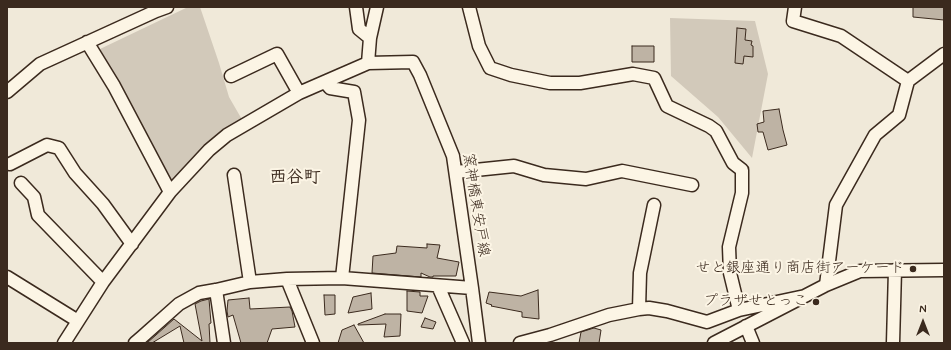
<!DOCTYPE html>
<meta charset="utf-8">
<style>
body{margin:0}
#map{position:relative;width:951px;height:350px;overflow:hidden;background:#f0e9d9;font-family:Mynerve,sans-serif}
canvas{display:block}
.frame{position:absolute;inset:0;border:8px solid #3b2a1e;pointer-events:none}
.north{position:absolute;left:903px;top:302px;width:40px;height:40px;-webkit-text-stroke:3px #fcf5e5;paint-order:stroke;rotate:0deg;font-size:11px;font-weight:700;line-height:16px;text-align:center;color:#3b2a1e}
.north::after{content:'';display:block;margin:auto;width:14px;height:18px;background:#3b2a1e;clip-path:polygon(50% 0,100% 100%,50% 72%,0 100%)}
</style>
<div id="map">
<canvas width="951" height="350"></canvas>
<div class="frame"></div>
<div class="north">N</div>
</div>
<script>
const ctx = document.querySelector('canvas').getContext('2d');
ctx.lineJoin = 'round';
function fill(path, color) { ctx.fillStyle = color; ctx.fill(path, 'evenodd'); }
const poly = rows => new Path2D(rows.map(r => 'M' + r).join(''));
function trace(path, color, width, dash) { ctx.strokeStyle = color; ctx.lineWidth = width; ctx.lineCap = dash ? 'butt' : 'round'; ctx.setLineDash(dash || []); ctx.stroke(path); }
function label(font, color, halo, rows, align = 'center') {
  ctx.font = font + ' Mynerve,"Klee One",sans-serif'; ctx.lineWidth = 4; ctx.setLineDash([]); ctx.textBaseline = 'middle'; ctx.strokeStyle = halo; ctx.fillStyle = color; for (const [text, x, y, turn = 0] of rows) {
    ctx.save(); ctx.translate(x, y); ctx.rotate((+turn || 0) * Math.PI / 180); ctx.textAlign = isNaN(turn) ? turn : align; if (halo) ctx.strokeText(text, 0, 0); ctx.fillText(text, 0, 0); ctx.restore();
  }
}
fill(poly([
 [188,7,200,7,219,63,229,97,244,123,170,184,100,49],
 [670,18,755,21,768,74,752,158,718,117,671,76]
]), '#d2c9ba');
const building = poly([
 [913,7,944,7,944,20,913,17,913,7],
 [737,28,746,29,745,40,752,41,751,45,753,46,753,57,744,56,743,64,735,63,737,28],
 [632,46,654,46,654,62,632,62,632,46],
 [779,109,783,130,787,145,768,150,763,132,758,132,757,124,764,122,763,111,779,109],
 [427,244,440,245,437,258,459,262,456,276,433,276,433,277,430,277,421,273,421,277,372,273,373,256,396,253,397,246,427,248,427,244],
 [538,290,539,319,522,317,522,312,491,306,492,305,486,303,489,292,521,296,538,290],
 [407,291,420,292,420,296,428,296,422,313,407,311,407,291],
 [371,293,372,309,348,313,353,297,371,293],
 [324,295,335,295,335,314,325,315,324,295],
 [249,298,250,309,290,307,292,311,295,327,272,329,267,343,241,343,233,315,228,317,227,311,228,300,249,298],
 [209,299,211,323,209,324,210,343,184,343,180,326,152,343,147,343,174,319,202,341,195,304,201,301,209,299],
 [385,314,401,314,400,336,384,337,386,324,358,325,358,324,385,314],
 [425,318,436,322,433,329,421,327,425,318],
 [354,325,364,343,338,343,342,330,354,325],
 [594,328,601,330,599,343,579,343,581,332,594,328]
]);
fill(building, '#beb3a4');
trace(building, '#3b2a1e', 1);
const minor = poly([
 [356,7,359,29,370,38],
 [469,7,479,46,490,68,511,75,550,83,580,83,633,74,654,78,667,106,709,126,716,131,733,163,742,170,742,193,729,247,730,273,739,310],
 [795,7,793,21,841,36,908,81],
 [87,42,114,86,170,192],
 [368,63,370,38,377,7],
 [231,76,277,54,299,93],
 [325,82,330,88,354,92,359,120,342,278],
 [7,92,40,64,156,11,167,7],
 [10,164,47,145,59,148,75,173,103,204,132,244],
 [456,172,514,166,544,175,586,179,622,171,692,185],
 [234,175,250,282],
 [21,183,34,197,38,215,103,282],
 [7,277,78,321],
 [287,279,313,343],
 [826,285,836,205,875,135,899,115,908,81,944,54],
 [438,286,463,343],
 [216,290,224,343],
 [639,309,640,273,654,205],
 [746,326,753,343],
 [64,343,103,282,170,192,209,150,227,135,299,93,368,63,413,62,420,75,453,156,472,288,479,343],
 [135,343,142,337,179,304,199,293,216,290,250,282,287,279,342,278,472,288],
 [520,343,550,335,609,315,639,309,649,308,667,311,707,322,739,310,805,296],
 [714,343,826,285,860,271,944,270],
 [893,343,895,270]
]);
trace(minor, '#3b2a1e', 15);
trace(minor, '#fcf5e5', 12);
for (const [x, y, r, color] of [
 [913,269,4,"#3b2a1e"],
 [816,302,4,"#3b2a1e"]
]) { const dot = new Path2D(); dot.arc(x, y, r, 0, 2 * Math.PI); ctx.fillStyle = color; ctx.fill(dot); trace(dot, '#fcf5e5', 1.5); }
label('15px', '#3b2a1e', '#fcf5e5', [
 ["窯神橋東安戸線",475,205,81]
]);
label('15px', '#3b2a1e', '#fcf5e5', [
 ["せと銀座通り商店街アーケード",905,269],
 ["プラザせとっこ",808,302]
], 'right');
label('bold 17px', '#3b2a1e', '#fcf5e5', [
 ["西谷町",295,178]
]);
</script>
